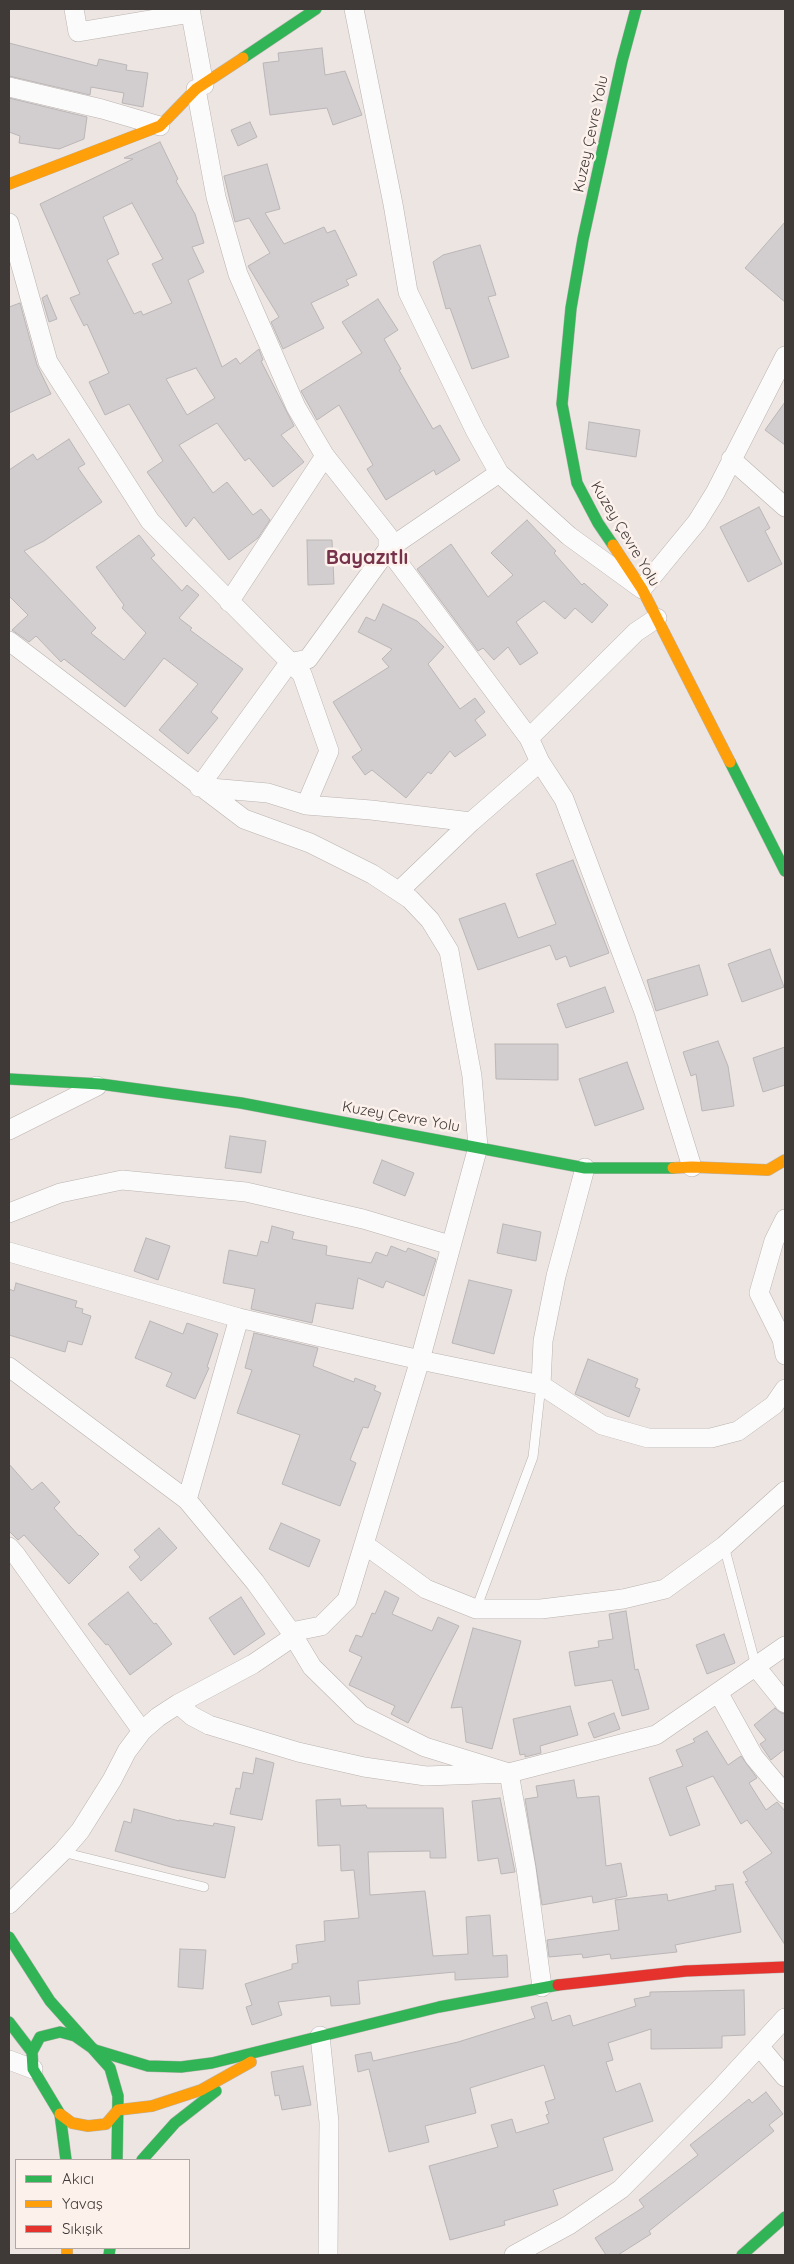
<!DOCTYPE html>
<meta charset="utf-8">
<style>
body{margin:0}
#map{position:relative;width:794px;height:2264px;overflow:hidden;background:#ede5e2;font-family:Quicksand,sans-serif}
canvas{display:block}
.frame{position:absolute;inset:0;border:10px solid #3f3937;pointer-events:none}
.legend{position:absolute;left:15px;top:2159px;width:175px;height:90px;box-sizing:border-box;background:#fdf1ec;border:1px solid #b1a7a4;margin:0;padding:6px 9px;list-style:none;font-size:15px;color:#3f3937}
.legend li{display:flex;align-items:center;gap:10px;height:25px}
.legend b{width:25px;border:1px solid #b1a7a4}
</style>
<div id="map">
<canvas width="794" height="2264"></canvas>
<div class="frame"></div>
<ul class="legend">
<li><b style="height:6px;background:#30b455"></b>Akıcı</li>
<li><b style="height:6px;background:#ff9f0a"></b>Yavaş</li>
<li><b style="height:6px;background:#e5322d"></b>Sıkışık</li>
</ul>
</div>
<script>
const ctx = document.querySelector('canvas').getContext('2d');
ctx.lineJoin = 'round';
function fill(path, color) { ctx.fillStyle = color; ctx.fill(path, 'evenodd'); }
const poly = rows => new Path2D(rows.map(r => 'M' + r).join(''));
function trace(path, color, width, dash) { ctx.strokeStyle = color; ctx.lineWidth = width; ctx.lineCap = dash ? 'butt' : 'round'; ctx.setLineDash(dash || []); ctx.stroke(path); }
function label(font, color, halo, rows, align = 'center') {
  ctx.font = font + ' Quicksand,sans-serif'; ctx.lineWidth = 5; ctx.setLineDash([]); ctx.textBaseline = 'middle'; ctx.strokeStyle = halo; ctx.fillStyle = color; for (const [text, x, y, turn = 0] of rows) {
    ctx.save(); ctx.translate(x, y); ctx.rotate((+turn || 0) * Math.PI / 180); ctx.textAlign = isNaN(turn) ? turn : align; if (halo) ctx.strokeText(text, 0, 0); ctx.fillText(text, 0, 0); ctx.restore();
  }
}
const building = poly([
 [9,43,97,66,99,59,127,65,126,70,148,73,143,107,122,103,124,93,91,87,90,95,9,76,9,43],
 [322,48,325,75,345,71,362,115,333,125,327,108,270,115,263,63,279,61,278,53,322,48],
 [9,98,87,117,84,139,59,149,19,143,20,136,9,132,9,98],
 [250,122,257,137,238,146,231,130,250,122],
 [160,142,178,179,176,181,195,214,204,243,192,247,204,272,188,280,222,367,236,358,240,364,259,349,263,360,261,361,294,426,281,435,304,462,273,487,249,458,245,461,217,423,179,445,213,493,227,482,253,515,261,509,270,520,258,538,229,560,194,517,186,527,147,472,163,461,129,404,105,415,89,382,109,373,87,324,84,326,70,298,80,294,40,204,133,159,124,158,160,142],
 [132,203,163,259,152,264,172,303,143,315,141,311,134,314,107,260,119,254,103,217,132,203],
 [196,368,215,398,187,415,166,379,196,368],
 [267,164,280,209,265,213,284,244,324,227,327,233,335,230,357,275,346,280,349,285,311,303,324,328,283,349,271,322,279,317,248,266,270,253,249,218,235,222,224,176,267,164],
 [785,222,785,302,745,268,785,222],
 [480,245,496,295,488,297,509,357,472,369,450,308,446,309,433,262,443,255,480,245],
 [47,295,57,319,49,322,42,298,47,295],
 [378,299,398,330,384,339,401,369,399,370,433,429,440,425,460,460,436,475,434,470,386,500,367,469,373,465,339,405,317,420,301,391,362,353,342,322,378,299],
 [20,303,37,365,51,394,9,413,9,307,20,303],
 [785,402,785,445,765,430,785,402],
 [589,422,640,430,636,457,586,449,589,422],
 [69,439,85,464,78,468,102,502,44,541,24,551,96,628,91,633,124,660,146,633,122,608,124,605,96,567,139,535,155,555,151,558,182,591,187,585,199,595,179,618,192,628,190,630,243,669,211,712,218,718,188,754,159,730,198,684,164,658,125,707,64,659,61,662,36,636,29,642,12,630,28,615,9,596,9,470,33,454,37,460,69,439],
 [759,507,770,528,765,531,782,564,748,582,720,527,759,507],
 [527,520,556,551,554,553,582,585,584,583,608,605,592,623,575,608,565,619,544,601,516,622,538,653,520,665,508,647,494,660,483,648,478,651,417,569,451,544,488,597,513,575,491,553,527,520],
 [307,540,332,540,334,584,308,585,307,540],
 [383,604,417,621,444,647,428,664,460,709,475,698,485,712,475,720,486,735,455,757,450,751,431,774,428,772,406,798,372,770,365,775,352,757,362,750,333,702,389,667,382,659,392,649,358,632,366,617,375,621,383,604],
 [573,860,609,953,570,967,566,956,556,960,550,945,478,970,459,919,505,903,518,938,556,924,536,874,573,860],
 [770,949,784,987,742,1002,728,964,770,949],
 [699,965,708,995,656,1011,647,980,699,965],
 [605,987,614,1012,566,1028,557,1004,605,987],
 [718,1041,728,1066,734,1106,702,1111,696,1074,691,1076,683,1052,718,1041],
 [495,1044,558,1044,558,1080,496,1079,495,1044],
 [785,1047,785,1085,763,1092,753,1058,785,1047],
 [627,1062,644,1109,595,1126,579,1079,627,1062],
 [230,1136,266,1141,261,1173,225,1168,230,1136],
 [382,1160,414,1173,405,1196,373,1183,382,1160],
 [503,1224,541,1232,536,1261,497,1253,503,1224],
 [272,1226,294,1232,292,1239,327,1246,326,1255,371,1263,376,1252,387,1256,391,1246,406,1252,408,1248,436,1259,424,1296,386,1281,383,1288,358,1278,353,1309,316,1303,312,1323,251,1309,255,1289,223,1283,229,1250,257,1256,261,1241,268,1243,272,1226],
 [146,1238,170,1246,158,1280,134,1271,146,1238],
 [469,1280,512,1290,494,1354,452,1343,469,1280],
 [16,1283,77,1301,75,1307,83,1309,82,1313,91,1316,82,1345,68,1341,65,1352,9,1335,9,1289,14,1291,16,1283],
 [150,1321,183,1334,187,1323,218,1334,207,1367,209,1368,195,1399,166,1386,172,1373,135,1358,150,1321],
 [254,1333,318,1348,313,1366,354,1382,355,1378,376,1386,374,1390,381,1393,368,1428,363,1427,350,1460,356,1463,340,1506,282,1484,300,1435,237,1413,252,1370,245,1368,254,1333],
 [588,1359,638,1379,635,1387,640,1389,629,1417,575,1394,588,1359],
 [9,1464,32,1490,42,1482,60,1502,54,1508,79,1536,80,1535,99,1554,69,1584,24,1535,18,1540,9,1531,9,1464],
 [281,1523,320,1540,309,1567,269,1549,281,1523],
 [159,1528,177,1548,141,1581,129,1567,140,1557,134,1550,159,1528],
 [385,1591,399,1598,392,1614,432,1631,438,1617,459,1626,408,1723,391,1714,395,1706,349,1685,362,1657,349,1651,356,1635,362,1637,372,1613,375,1614,385,1591],
 [128,1592,154,1624,156,1623,172,1644,130,1675,108,1644,106,1645,88,1624,128,1592],
 [241,1597,265,1634,234,1655,209,1618,241,1597],
 [626,1611,635,1670,638,1669,649,1709,622,1716,612,1680,575,1686,569,1652,599,1647,598,1641,613,1639,609,1614,626,1611],
 [473,1628,521,1641,492,1749,466,1742,462,1707,451,1708,473,1628],
 [724,1634,735,1663,707,1674,696,1645,724,1634],
 [570,1706,578,1735,540,1746,541,1753,525,1757,525,1754,520,1755,513,1719,570,1706],
 [775,1708,781,1713,785,1714,785,1749,771,1760,760,1744,766,1740,754,1725,775,1708],
 [614,1713,620,1729,594,1738,588,1723,614,1713],
 [707,1731,728,1765,741,1756,757,1778,749,1783,766,1810,777,1802,785,1811,785,1945,745,1882,748,1881,743,1872,772,1853,747,1820,741,1824,713,1776,686,1787,700,1825,670,1836,649,1778,683,1766,676,1750,695,1742,693,1739,707,1731],
 [256,1758,274,1763,262,1820,230,1814,236,1788,240,1789,243,1772,253,1774,256,1758],
 [574,1780,577,1798,599,1796,606,1866,621,1863,627,1896,593,1903,592,1896,542,1905,525,1799,538,1797,536,1786,574,1780],
 [500,1798,515,1872,501,1874,498,1858,478,1861,472,1801,500,1798],
 [340,1799,341,1806,366,1805,367,1808,443,1808,446,1858,430,1858,430,1851,368,1852,370,1895,425,1891,433,1956,468,1954,466,1917,490,1915,493,1956,507,1955,508,1977,455,1980,455,1972,358,1981,360,2004,331,2006,330,1996,278,2002,282,2015,252,2025,246,2007,252,2005,245,1984,292,1969,292,1964,298,1963,296,1945,325,1941,324,1921,359,1918,354,1870,341,1871,340,1845,318,1846,316,1800,340,1799],
 [134,1809,179,1821,179,1820,213,1826,214,1823,235,1827,225,1878,171,1867,115,1851,124,1821,131,1823,134,1809],
 [733,1884,741,1932,675,1945,677,1952,611,1959,610,1954,583,1958,582,1954,549,1957,547,1940,619,1930,615,1900,667,1894,668,1901,716,1890,715,1886,733,1884],
 [180,1949,206,1950,203,1989,178,1987,180,1949],
 [744,1990,745,2035,722,2036,722,2048,651,2049,651,2029,608,2043,613,2060,606,2062,616,2092,640,2083,653,2121,603,2138,613,2170,553,2190,558,2205,504,2221,505,2225,450,2240,429,2166,498,2147,491,2125,512,2119,516,2133,549,2123,546,2115,549,2114,545,2102,555,2099,544,2065,470,2088,476,2113,425,2126,429,2142,389,2152,369,2069,358,2072,355,2055,371,2052,373,2061,458,2042,535,2018,531,2007,547,2002,552,2021,570,2015,573,2026,636,2006,634,1999,650,1996,650,1992,744,1990],
 [303,2066,311,2105,282,2110,279,2095,275,2096,271,2072,303,2066],
 [766,2092,783,2114,769,2125,774,2131,649,2231,651,2234,618,2255,606,2255,595,2238,644,2207,639,2200,698,2155,690,2145,749,2099,752,2103,766,2092]
]);
fill(building, '#d2cdce');
trace(building, '#bab6b7', 1);
const lane = poly([
 [724,1546,756,1666],
 [476,1609,533,1457,541,1385],
 [62,1852,204,1887]
]);
const street = poly([
 [74,9,78,32,191,13],
 [190,9,204,85],
 [354,9,393,204,408,292,475,430,499,473,569,536,642,589,697,522,715,493,785,356],
 [9,87,102,109,160,126],
 [196,89,216,197,238,274,296,407,325,456,388,536,388,549,529,738,540,762,564,799,644,1012,692,1167],
 [9,223,48,362,150,521,302,674,329,751,306,805],
 [731,459,785,507],
 [499,473,388,549,308,659,289,663,199,787,268,793,306,805,371,810,471,822,540,762],
 [229,602,325,456],
 [9,641,244,819,310,843,372,874,410,899,430,920,449,951,472,1076,478,1147,420,1360,347,1600,321,1626,291,1632,290,1639,253,1664,178,1704,158,1717,142,1731],
 [529,738,636,632,657,618],
 [399,891,471,822],
 [9,1130,97,1086],
 [9,1213,60,1193,122,1180,246,1192,363,1219,450,1245],
 [785,1219,774,1241,759,1293,782,1339,785,1355],
 [9,1252,239,1318,420,1360,541,1385,602,1425,648,1438,711,1438,738,1431,774,1405,785,1389],
 [9,1367,187,1500,255,1582,291,1632,312,1667,361,1715,425,1747,509,1773,656,1735,785,1646],
 [541,1385,543,1341,556,1276,585,1168],
 [187,1500,239,1318],
 [364,1544,426,1589,476,1609,541,1609,623,1599,665,1589,724,1546,785,1491],
 [9,1547,16,1555,142,1731,127,1751,112,1780,80,1831,62,1852,9,1904],
 [756,1667,785,1703],
 [718,1692,754,1757,785,1794],
 [178,1704,192,1716,209,1725,298,1752,364,1767,426,1776,509,1773,526,1868,542,1987],
 [320,2036,329,2122,328,2255],
 [759,2046,785,2077],
 [9,2060,33,2069],
 [514,2255,569,2225,621,2189,718,2091,785,2018]
]);
const fast = poly([
 [243,58,316,9],
 [613,545,598,523,577,483,562,404,571,308,583,239,622,61,636,9],
 [730,762,785,871],
 [9,1079,100,1084,241,1103,585,1168,673,1168],
 [9,1937,50,2001,110,2068,118,2096,117,2160],
 [9,2022,32,2052,33,2069,60,2114,66,2160],
 [32,2052,40,2037,60,2032,75,2036,95,2050,148,2066,181,2067,212,2063,439,2007,558,1985],
 [142,2160,175,2123,216,2091],
 [109,2255,110,2248],
 [742,2255,785,2217]
]);
const slow = poly([
 [9,184,160,126,196,89,243,58],
 [613,545,642,589,730,762],
 [673,1168,692,1167,768,1170,785,1160],
 [60,2114,72,2123,88,2126,106,2124,118,2110,152,2106,201,2090,251,2062],
 [67,2248,67,2255]
]);
const jam = poly([
 [558,1985,686,1971,785,1967]
]);
trace(lane, '#b9b3b0', 10);
trace(street, '#b9b3b0', 20);
trace(fast, '#b9b3b0', 12);
trace(slow, '#b9b3b0', 12);
trace(jam, '#b9b3b0', 12);
trace(lane, '#fcfbfb', 9);
trace(street, '#fcfbfb', 19);
trace(fast, '#30b455', 11);
trace(slow, '#ff9f0a', 11);
trace(jam, '#e5322d', 11);
label('15px', '#3f3937', '#fdf1ec', [
 ["Kuzey Çevre Yolu",591,134,-78],
 ["Kuzey Çevre Yolu",625,534,59],
 ["Kuzey Çevre Yolu",401,1117,10]
]);
label('bold 20px', '#77324b', '#fdf1ec', [
 ["Bayazıtlı",367,558]
]);
</script>
